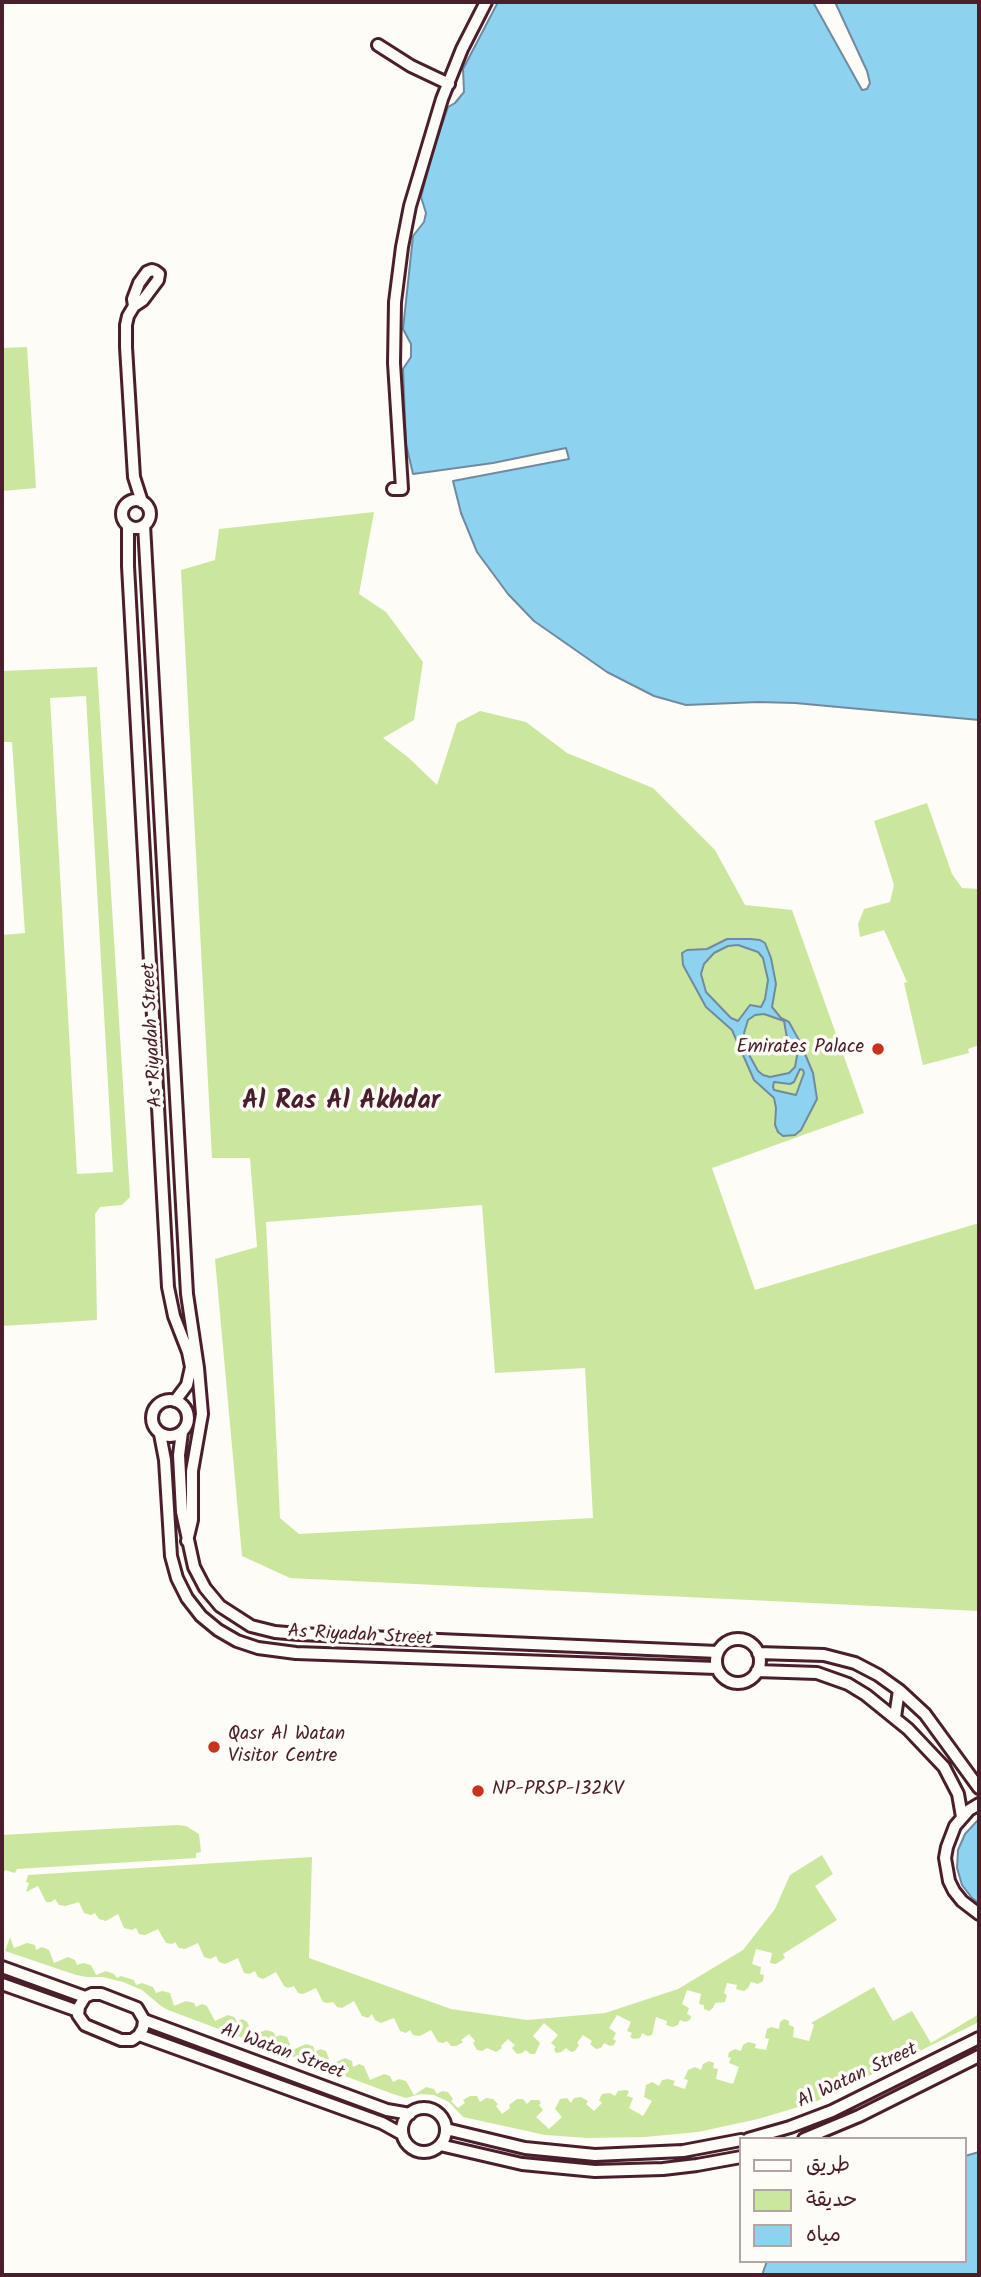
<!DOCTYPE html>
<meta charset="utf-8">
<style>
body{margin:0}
#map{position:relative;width:981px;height:2277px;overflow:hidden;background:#fdfcf7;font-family:Kalam,"Playpen Sans Arabic",sans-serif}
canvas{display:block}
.frame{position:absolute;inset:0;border:4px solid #4a1f2b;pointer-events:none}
.legend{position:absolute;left:739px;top:2137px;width:228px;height:126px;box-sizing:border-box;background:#fdfcf7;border:2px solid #b5a4a5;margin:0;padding:9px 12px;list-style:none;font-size:21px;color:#4a1f2b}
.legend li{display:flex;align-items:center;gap:14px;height:35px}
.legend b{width:35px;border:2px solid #b5a4a5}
</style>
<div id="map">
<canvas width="981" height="2277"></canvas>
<div class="frame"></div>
<ul class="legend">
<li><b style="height:9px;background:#fdfcf7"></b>طريق</li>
<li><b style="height:19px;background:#cbe79e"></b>حديقة</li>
<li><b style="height:19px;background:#8dd2ee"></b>مياه</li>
</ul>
</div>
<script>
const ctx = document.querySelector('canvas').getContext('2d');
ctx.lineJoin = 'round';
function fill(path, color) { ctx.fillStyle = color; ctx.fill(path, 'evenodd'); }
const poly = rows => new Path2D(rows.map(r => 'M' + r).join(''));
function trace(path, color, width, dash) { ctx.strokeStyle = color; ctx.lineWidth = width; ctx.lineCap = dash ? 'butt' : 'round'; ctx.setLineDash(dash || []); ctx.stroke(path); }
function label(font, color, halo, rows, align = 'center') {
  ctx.font = font + ' Kalam,sans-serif'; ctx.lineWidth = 7; ctx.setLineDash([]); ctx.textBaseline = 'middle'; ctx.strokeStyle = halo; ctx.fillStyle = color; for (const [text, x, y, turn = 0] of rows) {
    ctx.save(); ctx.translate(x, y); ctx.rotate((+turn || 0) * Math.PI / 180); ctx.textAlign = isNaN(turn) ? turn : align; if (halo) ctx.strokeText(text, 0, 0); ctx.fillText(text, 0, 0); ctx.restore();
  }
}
fill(poly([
 [27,347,36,488,2,491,2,348],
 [374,512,359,594,386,612,423,662,414,720,383,738,409,758,437,785,457,723,480,711,526,722,567,753,653,788,715,850,745,905,792,910,864,1113,712,1168,755,1290,979,1223,979,1611,290,1578,242,1556,215,1259,257,1247,250,1158,212,1158,181,570,215,560,219,529],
 [482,1205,495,1373,585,1368,593,1518,299,1534,280,1518,266,1222],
 [97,667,130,1197,122,1205,100,1207,95,1214,97,1320,2,1326,2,935,25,933,12,742,2,742,2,671],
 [86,696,113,1172,77,1174,50,698],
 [927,803,952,874,962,888,979,889,979,1045,968,1049,969,1053,923,1065,904,983,907,982,889,941,884,930,860,937,858,924,864,909,890,902,894,885,874,821],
 [176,1825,186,1826,199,1834,201,1852,196,1853,196,1858,17,1869,15,1873,5,1870,2,1878,2,1835],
 [822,1855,833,1874,815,1886,837,1920,783,1954,785,1958,776,1964,770,1963,772,1953,756,1949,752,1964,761,1967,760,1974,764,1975,763,1981,758,1984,751,1982,748,1988,744,1991,736,1989,737,1985,727,1983,724,1993,727,1995,725,2002,715,2003,713,2008,709,2011,704,2009,704,2005,699,2004,701,1994,687,1990,682,2004,689,2008,687,2014,691,2016,690,2020,685,2022,680,2020,678,2025,673,2027,666,2025,667,2021,656,2017,652,2035,648,2036,642,2033,640,2038,634,2039,630,2037,632,2033,627,2031,631,2022,617,2015,609,2028,616,2033,613,2039,616,2041,614,2045,610,2046,604,2043,601,2048,596,2049,590,2044,592,2041,583,2035,577,2043,579,2045,575,2051,571,2052,566,2048,561,2052,556,2053,554,2049,556,2047,551,2043,558,2035,544,2023,533,2036,540,2043,535,2054,530,2054,526,2050,522,2053,517,2054,512,2048,515,2045,508,2039,501,2046,502,2048,496,2052,487,2048,482,2051,477,2050,473,2043,475,2041,469,2034,461,2040,463,2042,456,2046,451,2046,447,2041,443,2043,438,2042,431,2030,420,2036,413,2035,410,2030,406,2033,400,2031,394,2018,381,2023,375,2020,372,2014,368,2018,362,2016,354,2001,342,2008,337,2007,333,2002,328,2003,323,2002,316,1988,303,1994,298,1993,294,1986,288,1988,284,1986,276,1972,263,1979,258,1977,255,1971,249,1974,244,1973,238,1958,225,1964,219,1962,216,1956,210,1959,204,1957,198,1943,185,1949,179,1948,175,1942,172,1944,166,1943,158,1929,145,1935,139,1934,136,1928,132,1930,124,1928,118,1914,106,1921,99,1919,95,1913,91,1915,84,1913,79,1902,65,1906,59,1905,55,1899,51,1902,46,1902,38,1886,26,1892,29,1883,26,1882,28,1875,312,1857,309,1958,451,2009,527,2020,605,2013,678,1989,743,1950,775,1909,790,1875],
 [10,1937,14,1948,27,1943,35,1945,36,1950,42,1947,49,1950,54,1963,68,1957,75,1960,77,1965,83,1963,91,1965,96,1975,106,1971,114,1974,117,1978,121,1976,134,1980,136,1985,142,1983,153,1987,156,1993,162,1991,170,1993,174,2006,186,2001,194,2003,196,2007,202,2004,207,2006,215,2021,228,2015,234,2017,237,2022,242,2019,247,2022,253,2035,266,2030,273,2032,276,2037,280,2035,287,2037,292,2050,306,2044,313,2046,315,2052,320,2049,326,2051,331,2064,345,2058,352,2061,353,2067,359,2064,364,2066,370,2080,384,2074,390,2076,393,2082,399,2079,406,2081,414,2095,426,2087,434,2089,437,2094,442,2091,448,2092,453,2099,451,2101,458,2108,465,2103,463,2100,470,2096,477,2096,480,2102,486,2098,493,2099,498,2104,496,2106,502,2114,510,2108,509,2105,517,2099,523,2099,527,2104,531,2100,539,2100,541,2103,539,2105,543,2110,536,2117,549,2129,562,2117,555,2109,560,2099,567,2098,571,2103,574,2098,581,2097,588,2101,586,2104,594,2111,602,2103,599,2100,602,2094,610,2093,615,2096,618,2091,625,2090,629,2091,627,2096,633,2098,629,2108,643,2116,652,2101,644,2097,646,2085,652,2082,659,2086,662,2080,668,2079,675,2081,673,2085,685,2089,688,2080,684,2079,688,2070,695,2067,701,2070,703,2064,709,2061,714,2063,713,2068,718,2069,716,2079,733,2084,739,2067,729,2063,731,2058,728,2057,729,2052,735,2049,741,2051,743,2045,748,2042,756,2044,755,2048,766,2050,769,2039,765,2038,767,2029,771,2027,779,2029,780,2022,784,2019,789,2021,789,2025,794,2027,793,2037,809,2041,814,2025,811,2023,874,1987,893,2021,912,2011,931,2043,979,2014,979,2022,815,2102,758,2119,698,2132,645,2137,588,2138,545,2135,463,2117,449,2102,434,2095,420,2094,406,2098,393,2094,168,2010,161,2006,142,1990,123,1982,103,1977,87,1977,76,1975,5,1951]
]), '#cbe79e');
const water = poly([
 [498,2,813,2,862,90,867,89,870,83,867,71,835,2,979,2,979,720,795,703,758,702,686,705,654,696,607,672,534,621,508,594,477,552,461,513,453,481,569,459,566,448,493,463,413,474,406,444,403,369,411,357,411,344,403,329,413,236,424,222,426,213,421,197,432,154,448,107,455,103,464,92,463,69,498,2],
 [727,939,750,939,760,940,765,943,771,958,776,984,772,1007,781,1018,789,1022,800,1042,813,1073,817,1099,801,1130,795,1135,783,1136,778,1132,775,1125,776,1108,774,1098,754,1080,732,1030,706,1007,683,965,682,953,687,950,707,949,727,939],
 [738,945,758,952,763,958,768,980,765,999,761,1007,750,1005,738,1021,731,1018,706,992,701,974,704,964,714,953,728,946,738,945],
 [764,1014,784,1021,787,1038,796,1047,797,1056,795,1067,789,1073,770,1077,763,1075,758,1071,747,1051,744,1033,748,1020,755,1015,764,1014],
 [800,1069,803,1070,804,1073,796,1095,774,1090,773,1087,774,1082,790,1084,794,1082,800,1069],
 [979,1819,979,1903,972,1898,962,1885,957,1868,958,1850,965,1834,979,1819],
 [979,2152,979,2275,762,2275,767,2261,965,2261,965,2156,979,2152]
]);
fill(water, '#8dd2ee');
trace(water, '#728aa0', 2);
const street = poly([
 [378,45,411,66,449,84],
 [134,306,133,299,139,283,147,272,152,270,155,271,159,274,158,280,143,300,134,306,128,316,126,325,126,347,134,477,142,502],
 [393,489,402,489,394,363,395,302,402,247,410,206,442,99,462,49,486,2],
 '122 514a14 14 0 1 1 28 0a14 14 0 1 1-28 0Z',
 [128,525,128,566,168,1287,174,1316,188,1352,191,1367,187,1385,175,1401],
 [144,525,187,1294,198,1368,202,1414,192,1471,192,1520,187,1541],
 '152 1418a18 18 0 1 1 36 0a18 18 0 1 1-36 0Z',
 [182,1432,179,1455,182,1512,194,1567,205,1588,220,1606,251,1626,275,1632,299,1634,718,1652],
 [160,1434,165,1460,171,1556,177,1578,187,1598,201,1616,218,1630,237,1641,258,1648,296,1653,717,1668],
 '716 1661a22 22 0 1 1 44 0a22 22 0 1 1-44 0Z',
 [758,1653,824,1655,855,1663,878,1675,899,1690,925,1714,979,1788],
 [757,1671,817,1673,848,1684,866,1695,908,1729,944,1767,958,1794,962,1817],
 [895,1717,899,1690],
 [979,1804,969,1810,955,1826,947,1847,945,1858,949,1881,954,1891,962,1901,979,1914],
 [2,1967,85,1997],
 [2,1984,78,2011],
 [92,1994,101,1994,137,2008,144,2020,143,2028,139,2035,132,2040,121,2040,85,2025,78,2015,79,2007,85,1997,92,1994],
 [144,2020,387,2110,410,2114],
 [139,2035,382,2123,402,2134],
 '402 2130a22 22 0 1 1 44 0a22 22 0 1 1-44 0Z',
 [446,2129,525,2148,595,2155,683,2151,741,2140],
 [748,2139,790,2127,832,2111,979,2038],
 [804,2139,859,2116,979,2056],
 [440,2145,522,2164,595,2171,663,2169,697,2165,741,2157]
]);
trace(street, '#4a1f2b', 16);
trace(street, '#fdfcf7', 10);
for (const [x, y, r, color] of [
 [878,1049,7,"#c8321e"],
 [214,1747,7,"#c8321e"],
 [478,1791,7,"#c8321e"]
]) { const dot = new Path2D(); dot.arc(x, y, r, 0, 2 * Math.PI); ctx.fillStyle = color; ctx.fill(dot); trace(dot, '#fdfcf7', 2.5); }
label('19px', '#4a1f2b', '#fdfcf7', [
 ["As Riyadah Street",154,1035,-93],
 ["As Riyadah Street",360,1637,3],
 ["Al Watan Street",282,2053,20],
 ["Al Watan Street",858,2077,-25]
]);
label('19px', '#4a1f2b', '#fdfcf7', [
 ["Emirates Palace",864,1049,"right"],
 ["Qasr Al Watan",228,1736],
 ["Visitor Centre",228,1758],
 ["NP-PRSP-132KV",492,1791]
], 'left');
label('bold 26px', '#4a1f2b', '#fdfcf7', [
 ["Al Ras Al Akhdar",341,1104]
]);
</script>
